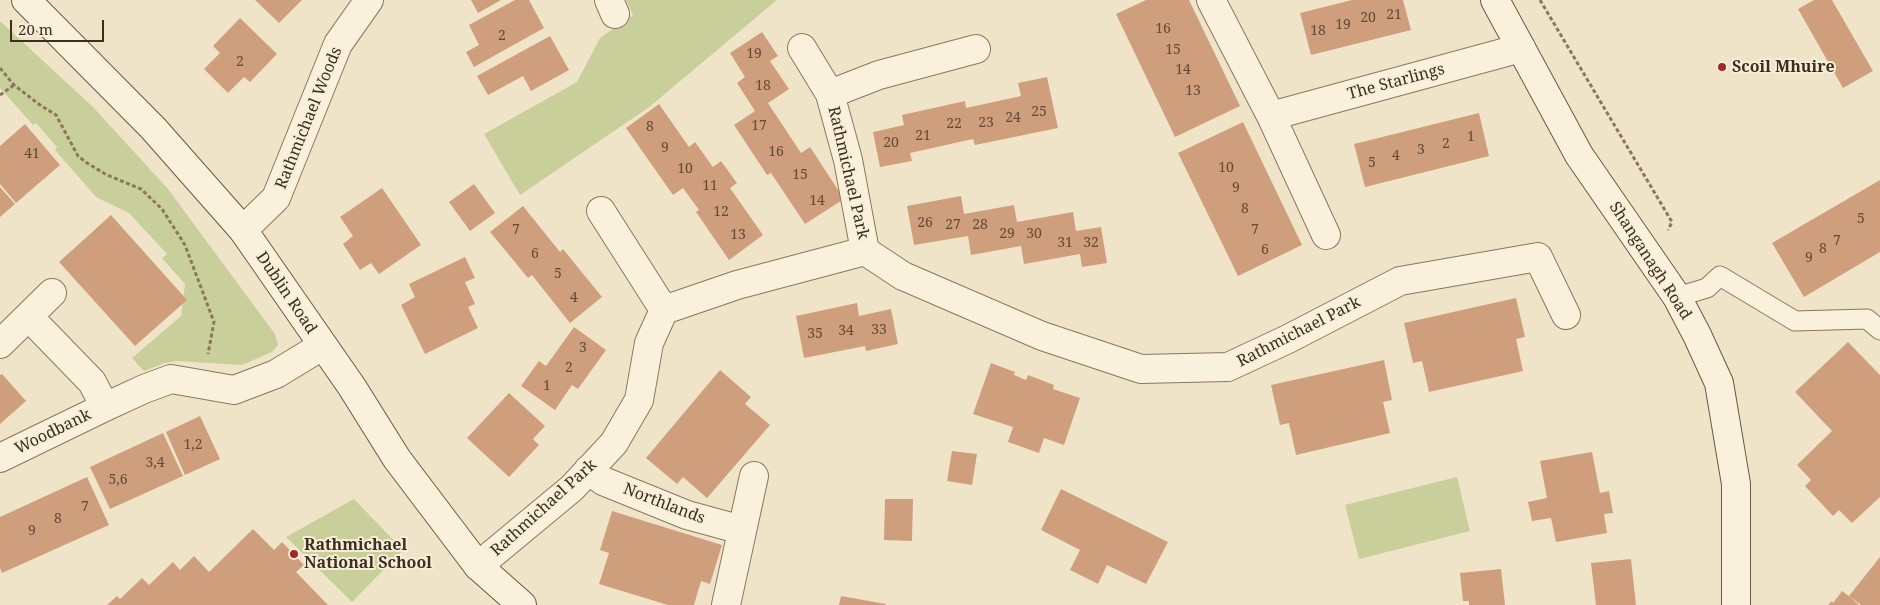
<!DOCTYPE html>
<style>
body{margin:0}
#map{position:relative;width:1880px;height:605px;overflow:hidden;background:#f0e4c8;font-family:"Noto Serif",serif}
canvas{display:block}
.scale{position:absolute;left:10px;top:20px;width:94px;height:22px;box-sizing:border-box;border:2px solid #3d2e20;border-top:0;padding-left:6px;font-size:15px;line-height:18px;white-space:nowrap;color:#3d2e20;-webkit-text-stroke:4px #f7eed8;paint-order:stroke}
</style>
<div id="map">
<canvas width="1880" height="605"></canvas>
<div class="scale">20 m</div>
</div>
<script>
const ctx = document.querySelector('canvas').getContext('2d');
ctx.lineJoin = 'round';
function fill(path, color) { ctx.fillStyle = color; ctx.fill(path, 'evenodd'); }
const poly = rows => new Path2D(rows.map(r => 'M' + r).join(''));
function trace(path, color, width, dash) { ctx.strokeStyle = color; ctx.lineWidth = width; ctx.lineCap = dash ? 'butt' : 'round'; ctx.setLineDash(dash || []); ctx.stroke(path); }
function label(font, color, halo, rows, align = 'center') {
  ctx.font = font + ' "Noto Serif",serif'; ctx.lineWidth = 4; ctx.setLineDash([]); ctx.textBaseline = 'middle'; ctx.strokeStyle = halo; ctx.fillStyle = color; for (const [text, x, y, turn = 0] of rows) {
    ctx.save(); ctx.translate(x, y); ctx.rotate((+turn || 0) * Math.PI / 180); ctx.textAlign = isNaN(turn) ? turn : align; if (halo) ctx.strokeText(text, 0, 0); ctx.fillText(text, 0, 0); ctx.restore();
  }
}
fill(poly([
 [626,0,777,0,648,108,520,195,484,134,577,82,600,38,633,15],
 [0,21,93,107,168,189,275,334,278,345,272,352,242,365,177,361,165,363,144,371,132,358,181,316,185,284,162,258,167,254,129,213,96,197,55,150,57,147,36,123,33,125,0,88],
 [1457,477,1470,531,1359,559,1345,505],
 [354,499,403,550,352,602,286,537]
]), '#c9cf9b');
fill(poly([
 [255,0,302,0,279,23],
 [471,0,501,0,478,13],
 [515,0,529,0,544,28,474,67,466,52,479,45,469,25],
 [1146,0,1189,0,1240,106,1175,137,1116,14],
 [1352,0,1403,0,1411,30,1311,55,1300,13],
 [1814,0,1832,0,1873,71,1843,88,1798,9],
 [240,18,277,54,250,82,244,77,228,93,204,69,220,53,213,46],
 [762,32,778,56,770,61,789,89,768,103,801,153,810,147,844,199,805,224,771,173,767,175,734,125,755,111,737,83,745,77,730,53],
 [550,36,569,70,531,91,523,76,488,95,477,76],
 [1047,77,1058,128,975,145,973,139,910,153,912,161,880,167,873,132,904,125,902,115,965,101,966,108,1021,96,1018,83],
 [659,104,689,147,695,142,713,167,721,161,737,183,730,188,763,235,729,260,696,212,699,210,683,188,673,195,626,128],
 [1479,113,1489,156,1365,187,1354,144],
 [1243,122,1302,245,1238,276,1178,153],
 [25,124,60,165,16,203,0,184,0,146],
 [1880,180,1880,252,1804,297,1772,243],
 [474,184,495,213,470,231,449,202],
 [0,187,15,204,0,217],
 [382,188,421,245,379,274,371,263,360,270,343,244,353,236,340,217],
 [961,196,964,214,1014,205,1017,222,1073,212,1076,231,1101,227,1107,263,1082,267,1080,254,1024,264,1021,246,971,255,968,236,914,245,907,206],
 [523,206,560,252,563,249,602,297,570,323,532,275,528,278,490,232],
 [111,215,187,300,135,346,59,262],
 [465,257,475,278,465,282,475,304,468,307,478,328,425,354,401,305,415,297,409,284],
 [1516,298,1525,337,1516,339,1523,371,1429,392,1422,361,1413,363,1404,323],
 [857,303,859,316,891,309,898,344,866,351,865,346,804,358,796,316],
 [574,327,606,350,578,389,572,385,555,410,521,386,539,361,546,366],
 [1848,342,1880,375,1880,497,1852,523,1839,510,1833,516,1805,486,1811,480,1797,465,1832,431,1795,392],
 [1384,360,1392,400,1383,402,1390,433,1296,455,1289,423,1280,425,1271,385],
 [991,363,1015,372,1014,375,1026,380,1028,375,1054,385,1053,389,1080,398,1064,445,1044,438,1039,453,1008,442,1013,427,973,414],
 [720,370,751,397,745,404,770,425,707,498,683,477,677,484,646,458],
 [2,374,26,401,0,424,0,375],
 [509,393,545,426,533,439,539,445,509,477,467,438],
 [200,416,220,459,185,475,166,432],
 [163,433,183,476,110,509,90,467],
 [952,451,977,454,972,485,947,481],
 [1592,452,1600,493,1609,491,1613,513,1604,514,1607,533,1556,542,1551,518,1532,521,1528,502,1547,498,1540,461],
 [87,477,109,525,2,573,0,568,0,517],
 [1061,489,1168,542,1146,584,1107,565,1098,584,1070,570,1080,550,1041,530],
 [885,499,913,499,912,541,884,540],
 [612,511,722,545,710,584,701,581,694,605,668,605,599,584,609,553,600,550],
 [253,529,274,550,282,542,304,565,296,572,328,605,107,605,117,596,120,599,142,578,149,585,173,562,180,570,194,556,209,572],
 [1880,557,1880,605,1861,605,1849,596],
 [1631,559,1636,605,1596,605,1591,563],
 [1501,569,1505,605,1469,605,1469,601,1463,601,1460,573],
 [1842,591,1850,597,1859,605,1828,605,1832,601,1833,603],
 [841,596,886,604,886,605,839,605]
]), '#cf9f7d');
const service = poly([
 [1677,297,1707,288,1720,276,1795,321,1867,319,1880,330]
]);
const minor = poly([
 [609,0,615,14],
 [1211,0,1271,116,1326,235],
 [802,48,830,94,848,160,865,251],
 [830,94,879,75,976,49],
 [1271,116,1521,48],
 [601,211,664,310],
 [243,230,276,198,338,44,369,0],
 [29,317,92,382,105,407],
 [0,344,52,293],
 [0,458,105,407,144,389,171,379,234,390,276,374,322,346],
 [588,470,603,481,687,515,742,530],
 [478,566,572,488,614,443,639,400,649,343,664,310,737,285,865,251,903,276,1042,336,1141,369,1228,367,1288,339,1400,281,1538,257,1566,315],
 [726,605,754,476]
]);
const secondary = poly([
 [26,0,153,128,243,230,352,387,397,459,478,566,522,605],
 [1495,0,1579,155,1677,297,1697,335,1719,383,1736,484,1736,605]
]);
trace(service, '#8d765c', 21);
trace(minor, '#8d765c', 30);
trace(secondary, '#6f573f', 30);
trace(poly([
 [1540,0,1672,222,1668,230],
 [0,68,14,85,40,105,56,115,78,156,87,163,107,175,141,189,162,209,185,245,214,322,208,354],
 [0,95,14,85]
]), '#8d765c', 3, [4, 2.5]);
trace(service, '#faf1dc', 19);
trace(minor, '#faf1dc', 28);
trace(secondary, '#faf1dc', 28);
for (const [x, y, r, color] of [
 [1722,67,5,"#9e2a2b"],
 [294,554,5,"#9e2a2b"]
]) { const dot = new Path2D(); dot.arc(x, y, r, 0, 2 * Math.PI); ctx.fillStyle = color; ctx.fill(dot); trace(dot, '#f7eed8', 2); }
label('14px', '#624a37', null, [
 ["21",1394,15],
 ["20",1368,18],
 ["19",1343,25],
 ["16",1163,29],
 ["18",1318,31],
 ["2",502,36],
 ["15",1173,50],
 ["19",754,54],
 ["2",240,62],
 ["14",1183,70],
 ["18",763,86],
 ["13",1193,91],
 ["25",1039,112],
 ["24",1013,118],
 ["23",986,123],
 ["22",954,124],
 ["17",759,126],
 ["8",650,127],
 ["21",923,136],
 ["1",1471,137],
 ["20",891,143],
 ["2",1446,144],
 ["9",665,148],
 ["3",1421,150],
 ["16",776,152],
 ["41",32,154],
 ["4",1396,156],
 ["5",1372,163],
 ["10",1226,168],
 ["10",685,169],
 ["15",800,175],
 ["11",710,186],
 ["9",1236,188],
 ["14",817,201],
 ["8",1245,209],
 ["12",721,212],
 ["5",1861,219],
 ["26",925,223],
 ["27",953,225],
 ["28",980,225],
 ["7",516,230],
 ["7",1255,230],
 ["29",1007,234],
 ["30",1034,234],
 ["13",738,235],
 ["7",1837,241],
 ["31",1065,243],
 ["32",1091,243],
 ["8",1823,249],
 ["6",1265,250],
 ["6",535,254],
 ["9",1809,258],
 ["5",558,274],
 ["4",574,298],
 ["33",879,330],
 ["34",846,331],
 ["35",815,334],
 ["3",583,348],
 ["2",569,368],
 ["1",547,386],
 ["1,2",193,445],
 ["3,4",155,463],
 ["5,6",118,480],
 ["7",85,507],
 ["8",58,519],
 ["9",32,531]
]);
label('bold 16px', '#3d2e20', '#f7eed8', [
 ["Scoil Mhuire",1732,67],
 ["Rathmichael",304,545],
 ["National School",304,563]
], 'left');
label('16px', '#3d2e20', '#f7eed8', [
 ["The Starlings",1396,82,-15],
 ["Rathmichael Woods",309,118,-68],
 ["Rathmichael Park",848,173,77],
 ["Shanganagh Road",1650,261,57],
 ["Dublin Road",286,293,56],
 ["Rathmichael Park",1299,332,-27],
 ["Woodbank",53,432,-26],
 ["Northlands",664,504,21],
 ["Rathmichael Park",544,508,-42]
]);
</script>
